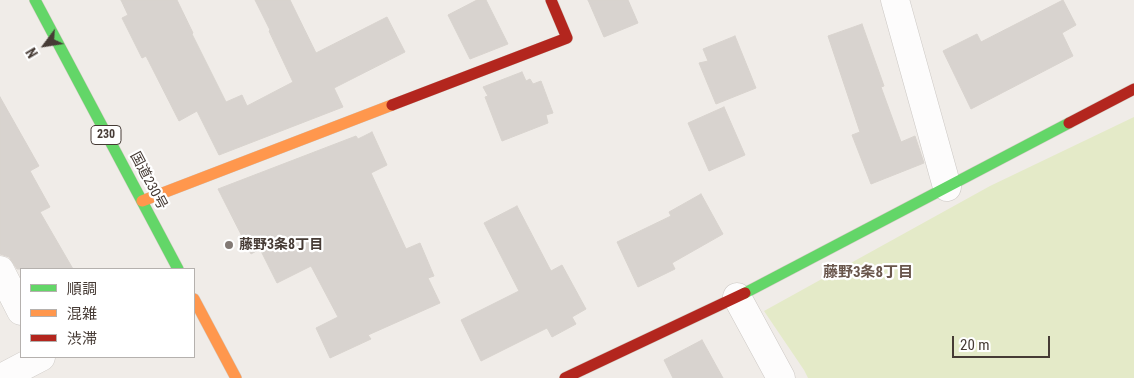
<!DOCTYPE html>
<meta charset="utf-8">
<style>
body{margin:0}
#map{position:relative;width:1134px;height:378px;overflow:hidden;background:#f0ece8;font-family:"Roboto Condensed","Noto Sans JP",sans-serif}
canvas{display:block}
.legend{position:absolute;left:20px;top:268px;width:175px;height:90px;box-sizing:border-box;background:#fff;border:1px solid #b5b1ae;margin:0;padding:6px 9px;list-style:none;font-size:15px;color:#463b35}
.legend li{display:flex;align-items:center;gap:10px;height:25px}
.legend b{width:25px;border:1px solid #b5b1ae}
.north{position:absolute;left:20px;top:20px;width:50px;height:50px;-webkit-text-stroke:4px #fff;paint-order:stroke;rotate:239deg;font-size:14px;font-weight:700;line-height:20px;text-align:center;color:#463b35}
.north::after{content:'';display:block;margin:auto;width:18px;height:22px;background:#463b35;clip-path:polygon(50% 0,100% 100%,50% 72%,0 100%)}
.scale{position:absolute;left:952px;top:336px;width:98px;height:22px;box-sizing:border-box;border:2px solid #463b35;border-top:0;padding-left:6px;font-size:15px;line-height:18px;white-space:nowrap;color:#463b35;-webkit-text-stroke:4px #fff;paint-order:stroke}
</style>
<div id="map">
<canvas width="1134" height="378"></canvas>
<ul class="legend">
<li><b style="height:6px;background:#63d668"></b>順調</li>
<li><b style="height:6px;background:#ff974d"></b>混雑</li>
<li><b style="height:6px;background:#b3261e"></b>渋滞</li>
</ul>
<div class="north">N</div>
<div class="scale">20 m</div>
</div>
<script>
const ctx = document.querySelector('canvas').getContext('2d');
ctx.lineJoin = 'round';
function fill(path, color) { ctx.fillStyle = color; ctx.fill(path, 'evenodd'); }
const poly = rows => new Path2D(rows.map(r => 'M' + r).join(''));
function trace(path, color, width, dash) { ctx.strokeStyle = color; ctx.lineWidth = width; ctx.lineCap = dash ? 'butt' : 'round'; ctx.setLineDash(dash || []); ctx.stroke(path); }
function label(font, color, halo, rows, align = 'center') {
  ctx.font = font + ' "Roboto Condensed","Noto Sans JP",sans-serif'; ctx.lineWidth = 4.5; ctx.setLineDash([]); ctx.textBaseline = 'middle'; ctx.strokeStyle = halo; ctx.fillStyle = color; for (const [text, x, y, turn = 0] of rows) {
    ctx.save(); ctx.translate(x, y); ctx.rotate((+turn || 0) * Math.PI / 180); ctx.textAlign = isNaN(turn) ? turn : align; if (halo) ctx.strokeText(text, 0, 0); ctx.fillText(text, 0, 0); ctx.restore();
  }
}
fill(poly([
 [1134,117,1134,378,808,378,804,370,764,311,990,186]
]), '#e4eac8');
const building = poly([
 [121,0,177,0,193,33,192,34,226,102,242,95,247,106,293,82,269,31,270,30,255,0,290,0,316,53,387,17,405,52,334,88,343,107,219,155,197,111,179,121,146,56,142,58,122,18,128,15,121,0],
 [477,0,486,0,508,44,470,59,448,15,477,0],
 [588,0,628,0,638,23,604,37,588,0],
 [1063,0,1076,25,1062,33,1073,56,971,109,943,51,977,34,981,42,1063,0],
 [862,24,884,86,881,87,901,142,915,136,924,163,871,184,852,135,860,132,828,36,862,24],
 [735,36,756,88,716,104,699,63,708,61,703,49,735,36],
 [522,72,526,81,530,79,533,84,541,81,553,113,546,115,548,123,502,141,485,97,488,96,483,87,522,72],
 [0,97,39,166,30,171,50,207,40,212,73,269,17,269,9,257,0,254,0,97],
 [724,107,745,155,709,171,688,123,724,107],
 [372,132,387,165,371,173,406,249,420,243,434,276,428,278,440,303,368,335,371,339,330,358,316,328,338,317,311,266,277,283,260,249,251,254,218,189,356,136,358,139,372,132],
 [701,194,723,234,672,263,675,269,638,287,617,242,671,216,669,212,701,194],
 [517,206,551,271,562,265,586,309,572,317,576,324,552,337,547,328,481,361,461,320,519,291,484,223,517,206],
 [702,340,723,378,673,378,664,360,702,340]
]);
fill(building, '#d8d3cf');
trace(building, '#d8d3ce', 1);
const street = poly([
 [895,0,947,187],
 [0,270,21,311],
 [737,297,781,378],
 [1,378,41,357]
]);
const fast = poly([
 [35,0,178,269],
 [745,293,1069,123]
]);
const slow = poly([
 [142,201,392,105],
 [194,299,236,378]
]);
const jam = poly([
 [392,105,567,38,551,0],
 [1069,123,1134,89],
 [565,378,745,293]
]);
trace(street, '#ccc8c4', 29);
trace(fast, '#d1c9c0', 12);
trace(slow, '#d1c9c0', 12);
trace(jam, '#d1c9c0', 12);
trace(street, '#fdfcfc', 28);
trace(fast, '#63d668', 11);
trace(slow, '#ff974d', 11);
trace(jam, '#b3261e', 11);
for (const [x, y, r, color] of [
 [229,245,5,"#827974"]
]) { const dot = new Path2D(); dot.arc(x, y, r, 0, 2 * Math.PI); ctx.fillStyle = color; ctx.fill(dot); trace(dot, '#fff', 2); }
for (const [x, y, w] of [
 [106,135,30]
]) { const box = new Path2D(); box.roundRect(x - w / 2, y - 9.5, w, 19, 4); ctx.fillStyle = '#fff'; ctx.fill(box); trace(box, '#463b35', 1); }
label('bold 12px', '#463b35', null, [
 ["230",106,135]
]);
label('14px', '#463b35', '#fff', [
 ["国道230号",148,181,62]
]);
label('bold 14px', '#463b35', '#fff', [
 ["藤野3条8丁目",239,245]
], 'left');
label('bold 15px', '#69564c', '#fff', [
 ["藤野3条8丁目",868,273]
]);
</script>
